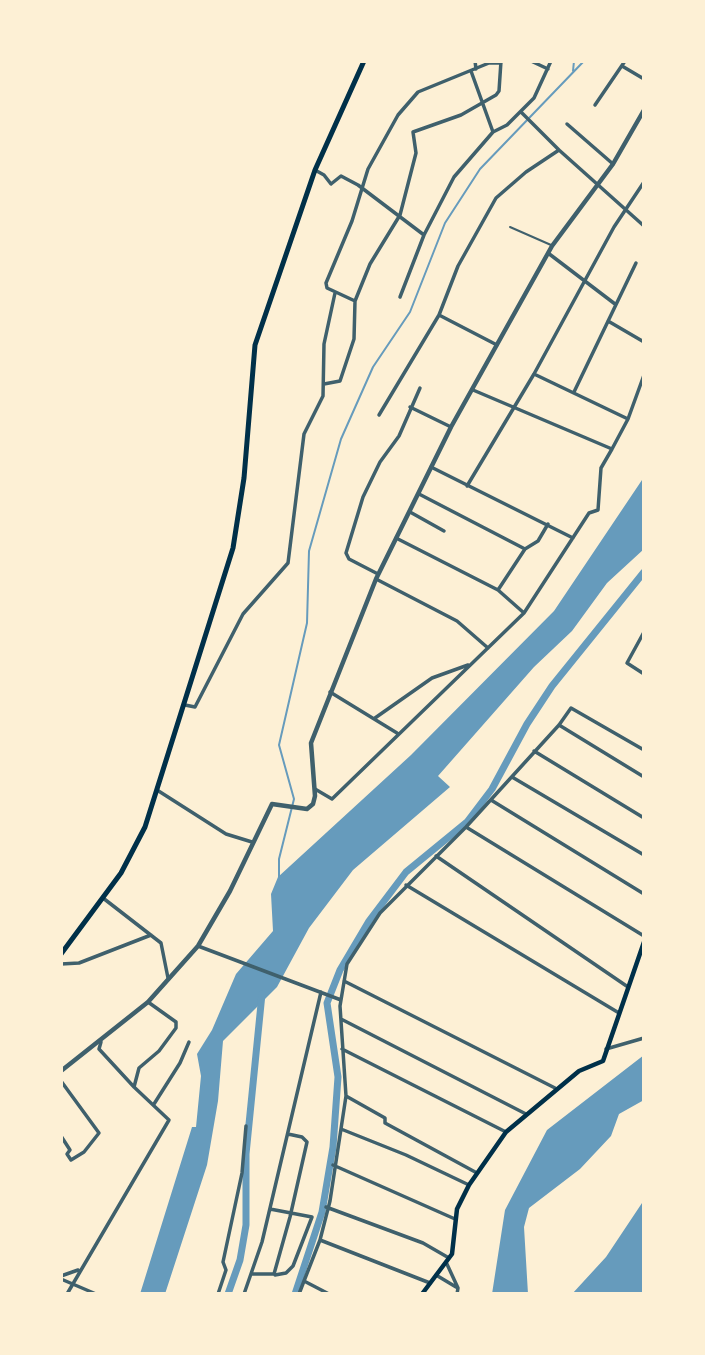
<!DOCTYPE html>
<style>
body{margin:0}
#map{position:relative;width:705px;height:1355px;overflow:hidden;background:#fdf0d5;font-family:"PT Sans",sans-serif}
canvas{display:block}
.frame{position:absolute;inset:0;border:63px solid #fdf0d5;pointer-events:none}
</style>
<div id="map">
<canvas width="705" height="1355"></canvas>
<div class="frame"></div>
</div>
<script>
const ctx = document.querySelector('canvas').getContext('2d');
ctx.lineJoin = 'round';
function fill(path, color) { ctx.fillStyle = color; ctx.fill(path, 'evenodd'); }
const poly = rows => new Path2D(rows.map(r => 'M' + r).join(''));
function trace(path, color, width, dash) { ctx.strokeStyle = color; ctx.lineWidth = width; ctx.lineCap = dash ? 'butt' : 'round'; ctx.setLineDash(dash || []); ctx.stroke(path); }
fill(poly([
 [644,477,644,549,607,583,572,631,534,667,438,776,450,787,353,870,309,928,277,987,223,1041,218,1101,207,1165,165,1294,140,1294,192,1127,196,1127,201,1076,197,1054,212,1030,236,974,273,931,271,894,278,877,411,755,554,611],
 [644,1055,644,1100,619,1114,611,1136,580,1169,529,1208,524,1227,528,1294,492,1294,505,1210,547,1130],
 [644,1200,644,1294,572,1294,606,1257]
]), '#669bbc');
trace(poly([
 [573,71,574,61],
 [279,877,279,859,294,799,279,745,307,623,309,551,341,439,373,367,410,312,445,223,480,169,584,61]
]), '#669bbc', 2);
trace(poly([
 [228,1294,240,1260,246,1225,246,1154,262,994],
 [295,1294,322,1212,333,1147,338,1077,327,1003,340,970,369,921,406,872,467,822,492,789,527,724,552,686,644,572]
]), '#669bbc', 7);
trace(poly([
 [510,227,551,245]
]), '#3f606c', 2);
trace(poly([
 [475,61,476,69],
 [531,61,548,69],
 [622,66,644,79],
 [471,71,493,132],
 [595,105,625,61],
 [567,124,613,164],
 [559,150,644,226],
 [315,170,324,175,331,184,341,176,358,185,424,235],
 [548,253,615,304],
 [400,297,424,235,454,177,493,132,507,125,534,98,551,61],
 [355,301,327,288,326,283,352,221,368,169,398,115,418,92,489,63,501,63],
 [439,315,497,345],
 [608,321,644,342],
 [534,374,628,419],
 [324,384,340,381,354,339,355,301,370,264,400,215,416,153,413,132,461,115,496,95,499,91,501,61],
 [473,390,612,449,628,419,644,375],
 [574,392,636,263],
 [410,407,451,427],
 [379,415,439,315,458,266,496,198,526,172,559,150,521,112],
 [431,467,573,538],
 [467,486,534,374,614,227,644,182],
 [419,494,525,549],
 [410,512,444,531],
 [396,538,498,590,524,613],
 [378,574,349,559,346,553,363,497,380,462,399,436,420,388],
 [376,579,457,621,488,648],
 [498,590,525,549,538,541,548,524],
 [644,632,627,663,644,674],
 [330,692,397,733],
 [185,705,195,707,243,614,288,563,304,434,323,396,324,344,335,293],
 [375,718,432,678,468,665],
 [559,725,644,777],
 [534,751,644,818],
 [512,777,644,855],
 [315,789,332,799,524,613,589,513,598,510,601,468,612,449],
 [157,790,226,834,252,842],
 [491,800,644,894],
 [466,827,644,936],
 [436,856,628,987],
 [406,885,619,1013],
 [103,898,161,943,168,978],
 [198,946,341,1000],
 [61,964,79,963,151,935],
 [344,981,555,1088],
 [341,1019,526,1114],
 [101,1042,99,1049,134,1087],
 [342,1049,506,1132],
 [606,1049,644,1038],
 [61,1081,99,1133,84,1152,71,1160,67,1154,70,1150,61,1136],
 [346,1096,385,1118,385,1123,477,1173],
 [154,1104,180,1063,189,1042],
 [341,1129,406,1155,469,1185],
 [333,1165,455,1219],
 [326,1207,423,1243,449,1258],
 [270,1209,312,1217,293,1266,286,1273,275,1275],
 [320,1240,430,1283],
 [446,1262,458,1288,457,1294],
 [252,1274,274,1274,290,1217,307,1142,302,1137,288,1134],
 [436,1275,456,1287],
 [61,1276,78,1270],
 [61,1279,96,1294],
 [67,1294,169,1120,134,1087,139,1068,159,1051,176,1028,176,1022,148,1002],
 [218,1294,226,1270,223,1262,242,1173,246,1126],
 [244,1294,262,1242,321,992],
 [299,1294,304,1281],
 [329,1294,304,1281,320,1240,330,1201,346,1096,340,1006,347,964,380,913,466,827,559,725,571,708,644,750]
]), '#3f606c', 3.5);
trace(poly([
 [61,1071,148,1002,198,946,230,891,272,804,307,809,313,804,315,796,311,743,376,579,451,427,552,246,613,164,644,110]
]), '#3f606c', 4.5);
trace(poly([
 [422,1294,452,1254,457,1209,469,1185,506,1132,579,1071,603,1061,644,942]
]), '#003049', 4.5);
trace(poly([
 [61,954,121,873,145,827,233,548,244,478,255,345,315,170,364,61]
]), '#003049', 5);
</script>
